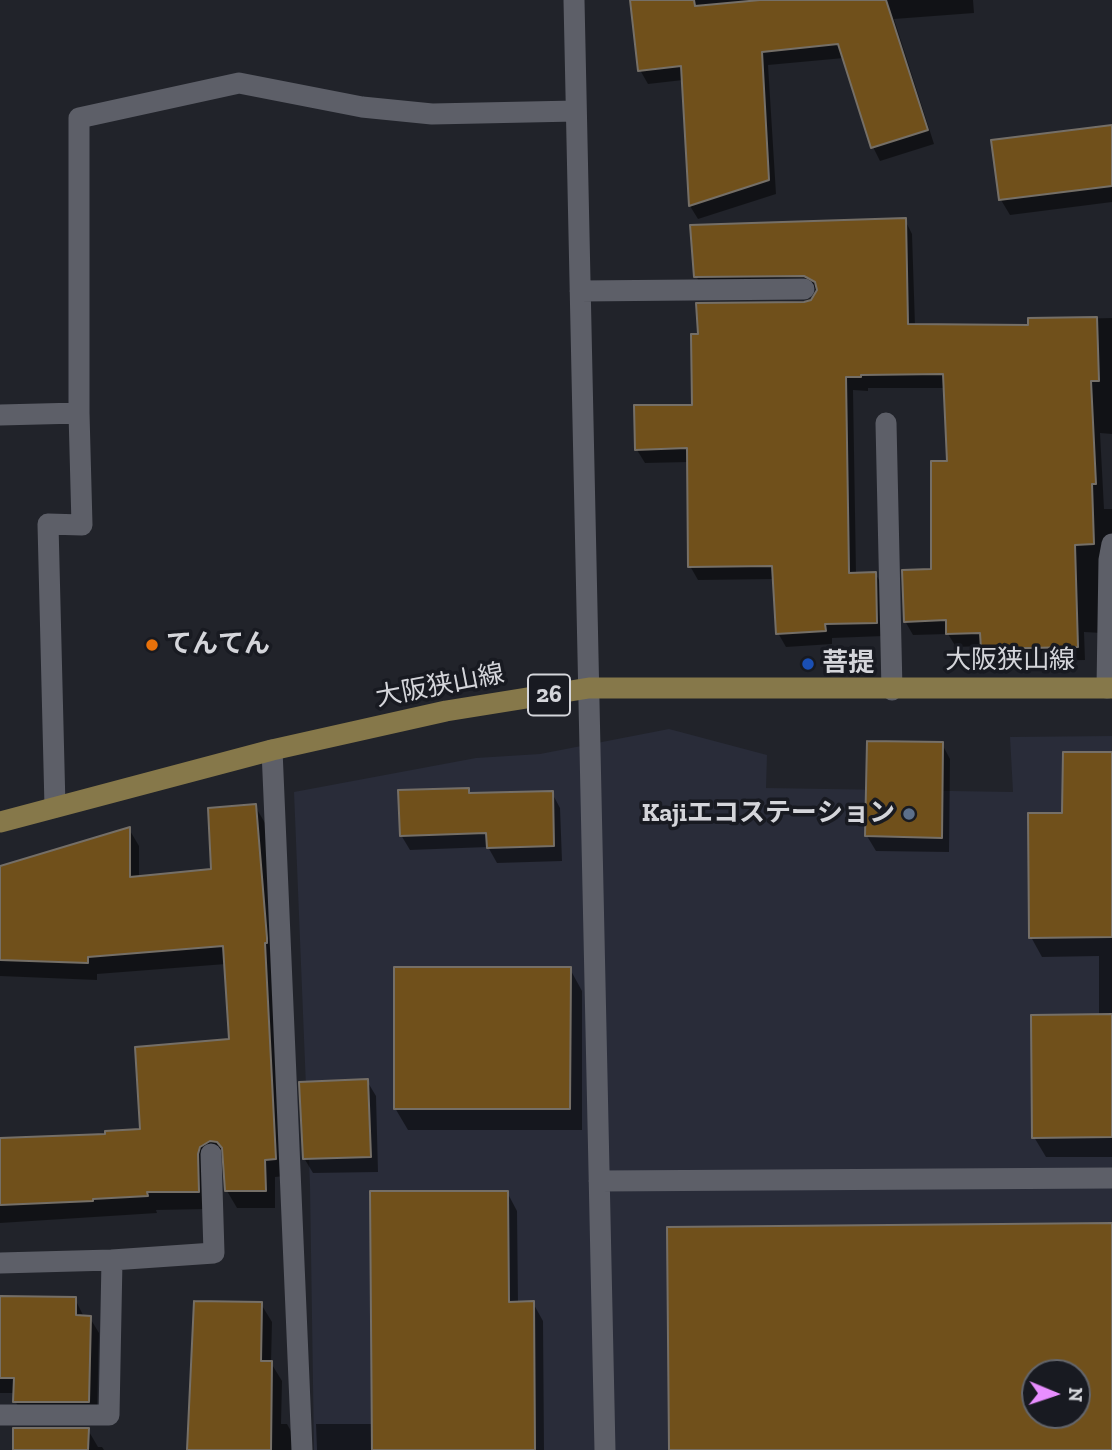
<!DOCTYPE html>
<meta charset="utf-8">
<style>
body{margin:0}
#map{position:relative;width:1112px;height:1450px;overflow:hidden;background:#21232a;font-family:"Zilla Slab",serif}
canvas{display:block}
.north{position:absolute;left:1021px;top:1359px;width:70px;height:70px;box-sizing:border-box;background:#181a21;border:2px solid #63656b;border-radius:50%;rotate:92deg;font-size:19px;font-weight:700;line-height:28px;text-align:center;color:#d4d5da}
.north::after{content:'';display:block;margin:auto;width:24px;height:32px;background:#e88eff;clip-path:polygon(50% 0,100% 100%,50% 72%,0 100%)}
</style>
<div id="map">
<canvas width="1112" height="1450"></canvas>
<div class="north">N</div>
</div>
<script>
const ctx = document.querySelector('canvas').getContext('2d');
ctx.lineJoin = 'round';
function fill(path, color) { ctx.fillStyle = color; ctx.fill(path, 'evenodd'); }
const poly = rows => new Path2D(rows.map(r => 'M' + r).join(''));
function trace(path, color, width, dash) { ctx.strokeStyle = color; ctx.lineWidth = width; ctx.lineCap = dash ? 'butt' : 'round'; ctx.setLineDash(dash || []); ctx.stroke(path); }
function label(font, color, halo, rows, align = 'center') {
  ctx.font = font + ' "Zilla Slab","Noto Sans JP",serif'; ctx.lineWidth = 7; ctx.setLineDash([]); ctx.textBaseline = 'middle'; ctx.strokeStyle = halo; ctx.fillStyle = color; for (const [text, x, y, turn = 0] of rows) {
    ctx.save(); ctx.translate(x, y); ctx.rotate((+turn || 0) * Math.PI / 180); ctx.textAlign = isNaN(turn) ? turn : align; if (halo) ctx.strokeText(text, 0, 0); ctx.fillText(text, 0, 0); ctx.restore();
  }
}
fill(poly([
 [669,729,767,755,766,788,1013,792,1010,737,1112,736,1112,1450,314,1450,310,1186,294,792,476,758,540,754],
 [1035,1373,1077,1373,1077,1415,1035,1415]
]), '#292c39');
fill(poly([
 [632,0,973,0,974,13,894,19,934,144,880,161,873,147,844,58,768,65,776,194,698,219,690,206,683,80,648,84,640,70],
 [1112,126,1112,202,1010,215,1001,200,993,142],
 [905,220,912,234,915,326,1030,327,1030,320,1112,318,1112,434,1100,433,1104,509,1112,509,1112,548,1102,633,1084,632,1085,660,991,662,982,646,956,647,948,634,913,635,905,621,933,570,949,463,945,388,868,388,868,391,853,390,856,574,875,573,883,587,884,636,832,638,832,644,786,647,778,633,775,579,698,580,690,566,689,462,645,463,637,450,693,407,804,304,812,301,818,292,813,289,704,290,696,276],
 [942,744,950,759,949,852,876,851,867,836],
 [1112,753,1112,1157,1046,1157,1034,1137,1099,1016,1099,956,1042,957,1031,937,1064,815],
 [468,790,470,795,552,793,560,808,562,861,497,863,488,847,410,850,401,835],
 [255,806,265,823,285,1176,275,1177,275,1208,237,1208,227,1191,225,1159,220,1158,208,1209,156,1210,157,1213,0,1223,0,1141,107,1135,142,1130,231,1041,226,964,97,974,97,980,0,976,0,868,129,829,139,846,139,878,213,871],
 [570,969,582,991,582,1130,408,1130,395,1108],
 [367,1081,376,1096,378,1172,313,1173,304,1158],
 [507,1192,517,1211,518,1303,533,1303,543,1321,544,1450,317,1450,316,1424,373,1424],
 [0,1298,75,1299,84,1317,90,1318,99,1333,97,1416,24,1416,15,1401,15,1393,0,1393],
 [261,1304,272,1322,271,1363,282,1381,281,1424,287,1424,297,1442,298,1450,189,1450],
 [88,1430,98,1447,102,1447,104,1450,14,1450]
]), '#0007');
const building = poly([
 [630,0,694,0,695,6,760,0,886,0,928,130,871,148,838,44,762,52,769,180,689,206,681,66,638,71,630,0],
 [1112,125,1112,186,999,200,991,140,1112,125],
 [906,218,908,324,1028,325,1028,318,1097,317,1099,381,1091,381,1096,484,1092,484,1094,544,1075,545,1078,647,981,649,980,633,946,634,946,620,904,622,902,570,931,569,931,461,947,461,943,374,861,375,861,377,846,377,849,573,876,572,877,623,825,624,826,631,776,634,772,566,688,567,687,448,635,450,634,405,692,405,691,334,698,334,696,303,804,302,811,300,817,290,815,282,804,276,694,277,690,225,906,218],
 [867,741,943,742,942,838,865,836,867,741],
 [1063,752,1112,752,1112,937,1029,938,1028,813,1062,813,1063,752],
 [469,788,469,793,553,791,554,846,487,848,486,833,400,836,398,790,469,788],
 [256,804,267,938,267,943,265,943,276,1159,265,1160,266,1191,225,1191,222,1148,217,1142,210,1141,200,1147,198,1154,199,1192,147,1192,148,1196,93,1199,93,1201,0,1205,0,1138,105,1134,105,1131,140,1129,135,1047,229,1039,223,946,88,957,88,963,0,960,0,866,130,827,130,877,211,869,208,808,256,804],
 [394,967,571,967,570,1109,394,1109,394,967],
 [1112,1014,1112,1137,1032,1138,1031,1015,1112,1014],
 [368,1079,371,1157,303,1159,299,1082,368,1079],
 [370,1191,508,1191,509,1302,534,1301,535,1450,372,1450,370,1191],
 [1112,1223,1112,1450,669,1450,667,1227,1112,1223],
 [1035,1373,1077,1373,1077,1415,1035,1415,1035,1373],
 [0,1296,76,1297,76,1315,91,1316,89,1402,13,1402,14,1378,0,1378,0,1296],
 [194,1301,262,1302,261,1361,272,1361,271,1450,187,1450,194,1301],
 [13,1428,89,1428,88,1450,13,1450,13,1428]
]);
fill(building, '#70501b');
trace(building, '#756f67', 2);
trace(poly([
 [574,0,605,1450],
 [580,291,804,289],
 [0,415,79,413],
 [886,423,892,690],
 [1107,688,1109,560,1112,544],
 [272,750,302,1450],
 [55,807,48,524,82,525,79,413,79,118,239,83,362,107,432,114,576,111],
 [599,1181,1112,1178],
 [112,1260,214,1253,211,1154],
 [0,1263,112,1260,109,1415,0,1415]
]), '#5d5f68', 21);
trace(poly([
 [0,822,272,750,446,711,589,688,1112,688]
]), '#86784a', 21);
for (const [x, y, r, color] of [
 [152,645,7,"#e8710a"],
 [808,664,7,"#1a4fb4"],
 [909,814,7,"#5c6f8a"]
]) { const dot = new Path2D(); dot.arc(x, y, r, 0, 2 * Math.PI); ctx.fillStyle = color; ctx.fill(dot); trace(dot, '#181a21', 2.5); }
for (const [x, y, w] of [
 [549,695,42]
]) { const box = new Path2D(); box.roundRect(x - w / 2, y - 20.5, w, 41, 5); ctx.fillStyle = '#181a21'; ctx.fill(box); trace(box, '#d4d5da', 2); }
label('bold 24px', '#d4d5da', null, [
 ["26",549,695]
]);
label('bold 26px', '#d4d5da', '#181a21', [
 ["てんてん",166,645],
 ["菩提",822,664],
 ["Kajiエコステーション",895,814,"right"]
], 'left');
label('26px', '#d4d5da', '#181a21', [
 ["大阪狭山線",1010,661],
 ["大阪狭山線",440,686,-11]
]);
</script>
